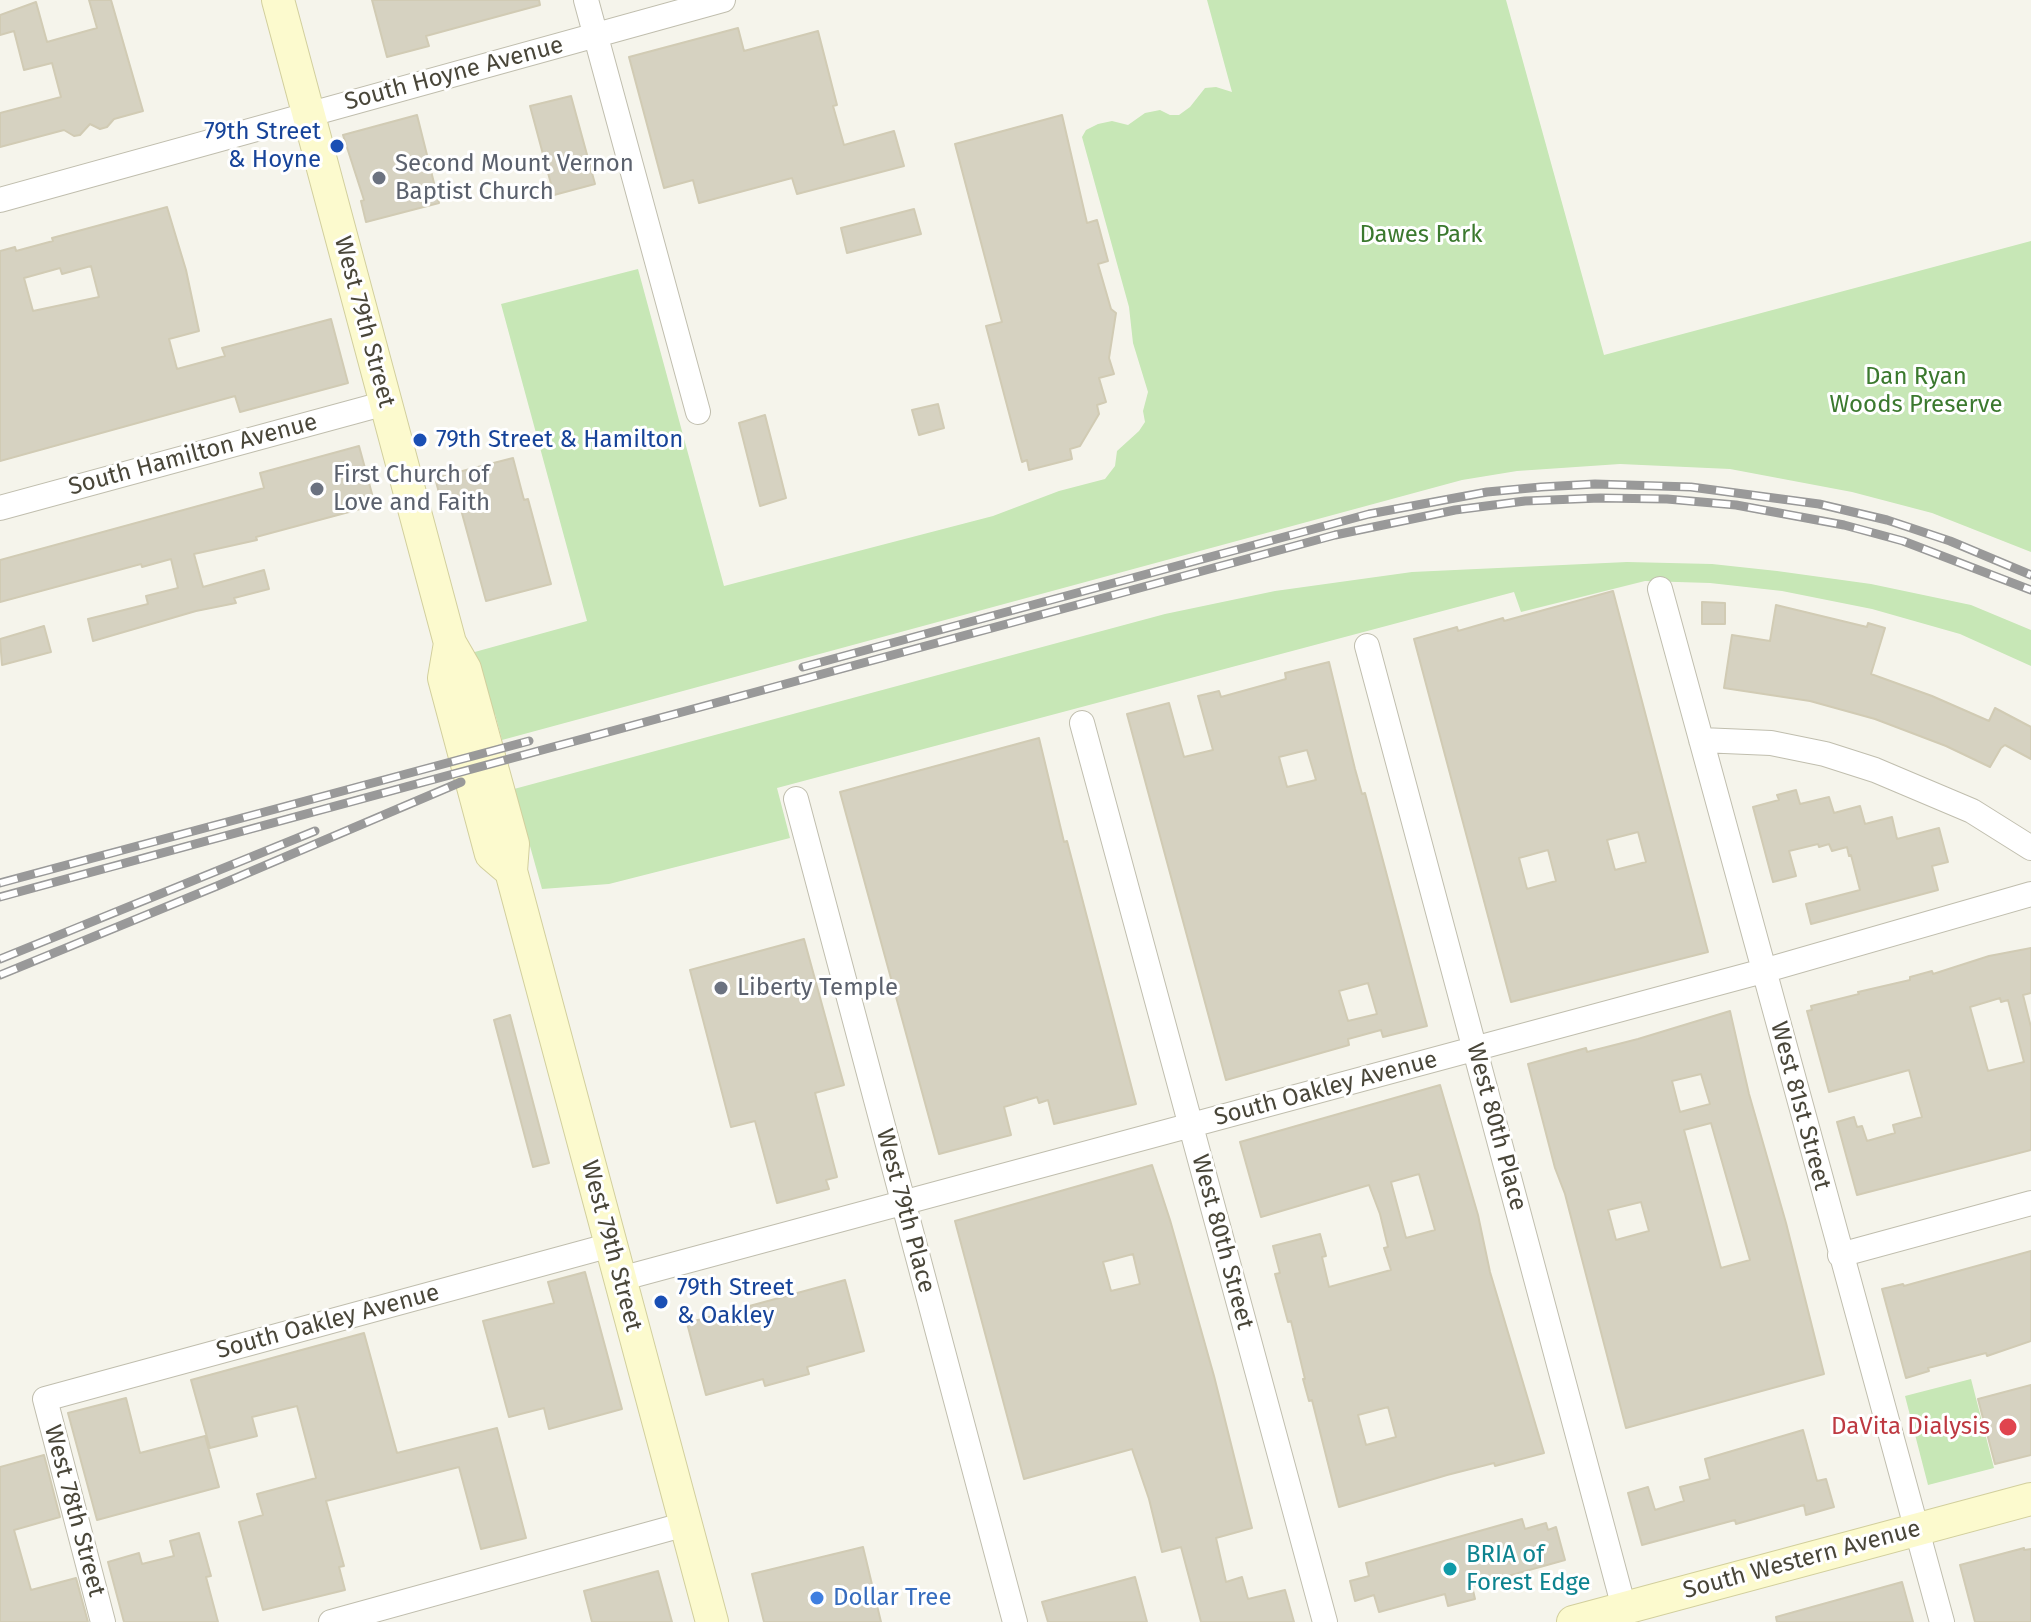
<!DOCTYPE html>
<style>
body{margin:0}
canvas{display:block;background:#f5f4eb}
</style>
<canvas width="2031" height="1622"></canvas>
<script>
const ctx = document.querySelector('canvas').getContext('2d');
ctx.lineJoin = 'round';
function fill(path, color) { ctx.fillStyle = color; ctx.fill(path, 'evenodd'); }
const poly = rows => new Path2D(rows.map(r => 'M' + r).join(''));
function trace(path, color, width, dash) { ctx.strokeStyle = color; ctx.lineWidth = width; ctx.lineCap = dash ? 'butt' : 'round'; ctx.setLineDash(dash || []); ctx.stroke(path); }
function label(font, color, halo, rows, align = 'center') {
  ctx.font = font + ' "Fira Sans",sans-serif'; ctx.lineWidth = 6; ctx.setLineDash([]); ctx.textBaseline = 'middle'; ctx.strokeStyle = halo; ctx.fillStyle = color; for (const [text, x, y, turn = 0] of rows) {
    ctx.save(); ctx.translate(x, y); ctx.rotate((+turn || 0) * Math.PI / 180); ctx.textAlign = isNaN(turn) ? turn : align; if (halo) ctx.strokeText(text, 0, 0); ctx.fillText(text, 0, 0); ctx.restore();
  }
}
fill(poly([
 [1207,0,1506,0,1604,355,2031,241,2031,552,1932,513,1852,492,1730,469,1620,464,1517,471,1462,480,502,740,495,714,488,715,471,653,587,621,501,304,638,269,724,586,993,516,1059,491,1105,479,1115,466,1117,451,1139,431,1145,422,1143,411,1148,392,1133,343,1129,307,1082,137,1086,130,1098,124,1112,121,1128,125,1145,113,1160,110,1170,115,1179,115,1190,107,1205,88,1216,87,1232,92],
 [1627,562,1712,564,1777,571,1871,584,1971,605,2031,630,2031,666,1960,634,1872,609,1782,591,1710,583,1645,581,1521,612,1514,592,777,788,790,838,609,884,542,889,514,789,1165,614,1275,591,1412,572],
 [1971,1379,1994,1468,1928,1485,1905,1396]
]), '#c7e7b6');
const building = poly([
 [89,0,111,0,143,111,114,119,107,127,100,129,90,124,80,135,74,136,64,130,0,147,0,113,61,97,52,63,24,70,14,31,0,35,0,15,36,2,47,42,97,28,89,0],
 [372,0,539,0,540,5,426,36,429,46,387,57,372,0],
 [738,28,744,51,818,31,837,105,833,106,844,145,894,131,904,166,797,194,792,178,699,203,693,180,664,188,629,57,738,28],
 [571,96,595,184,554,195,530,106,571,96],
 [417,115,439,203,366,222,361,201,364,200,343,135,417,115],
 [1062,115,1087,223,1097,220,1108,261,1098,264,1111,309,1116,313,1109,358,1114,374,1099,378,1106,402,1097,405,1099,414,1080,446,1070,449,1072,459,1029,470,1027,460,1022,462,986,326,1002,322,955,144,1062,115],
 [167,207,186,270,199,331,169,339,177,369,225,356,222,348,331,319,348,383,240,412,235,396,0,461,0,251,15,247,16,251,53,241,52,238,167,207],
 [91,266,99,297,33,311,24,278,60,268,62,274,91,266],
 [914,209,921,234,847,253,841,228,914,209],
 [938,404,944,428,919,435,912,410,938,404],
 [765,415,786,498,760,506,739,423,765,415],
 [359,446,375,505,256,537,257,540,194,554,203,587,264,570,269,589,234,598,236,603,196,611,93,641,88,619,148,604,146,596,178,588,171,559,142,567,141,564,0,602,0,560,264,488,260,473,359,446],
 [513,458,524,500,528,499,551,584,486,601,457,495,441,500,435,478,513,458],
 [1613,591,1708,952,1511,1002,1414,639,1457,627,1458,631,1503,618,1504,621,1613,591],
 [1638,832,1646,862,1615,870,1607,840,1638,832],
 [1548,850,1556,881,1527,889,1519,858,1548,850],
 [1702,602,1725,603,1725,624,1702,624,1702,602],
 [1776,605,1867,627,1868,623,1885,628,1871,674,1932,696,1989,721,1995,708,2031,727,2031,759,2005,745,2001,748,1990,767,1946,746,1875,719,1810,701,1724,688,1732,635,1770,641,1776,605],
 [44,626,51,652,2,665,0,639,44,626],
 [1329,662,1355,769,1362,794,1365,793,1427,1026,1383,1037,1381,1030,1348,1039,1349,1045,1226,1080,1127,714,1169,703,1184,757,1213,750,1198,696,1219,691,1221,697,1286,679,1285,673,1329,662],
 [1307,750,1316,780,1287,787,1279,757,1307,750],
 [1368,983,1377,1014,1348,1021,1339,991,1368,983],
 [1039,738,1064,842,1067,841,1136,1104,1054,1124,1048,1100,1039,1103,1037,1097,1004,1107,1011,1135,939,1154,840,792,1039,738],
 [1796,790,1800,804,1829,797,1834,813,1860,806,1865,824,1892,817,1897,839,1939,828,1948,862,1932,866,1938,890,1811,924,1806,904,1860,890,1851,855,1849,856,1847,847,1832,851,1829,844,1819,847,1818,844,1789,851,1796,876,1773,882,1753,807,1779,800,1777,795,1796,790],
 [804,939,844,1085,815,1093,837,1177,826,1180,829,1189,777,1203,755,1121,731,1127,690,970,804,939],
 [2031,948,2031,993,2023,995,2031,1027,2031,1150,1857,1195,1837,1122,1854,1117,1857,1127,1862,1126,1867,1141,1895,1133,1893,1125,1922,1117,1909,1070,1829,1092,1807,1011,1812,1010,1811,1006,1859,994,1858,992,1910,980,1910,977,1932,971,1933,974,1989,956,2031,948],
 [2000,998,2001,1002,2008,1000,2024,1062,1988,1071,1970,1007,2000,998],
 [1730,1011,1749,1094,1786,1223,1824,1374,1626,1428,1565,1194,1555,1168,1528,1064,1586,1048,1587,1052,1638,1039,1730,1011],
 [1701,1074,1710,1104,1680,1112,1672,1081,1701,1074],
 [1711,1123,1750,1260,1721,1268,1684,1130,1711,1123],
 [1641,1202,1649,1231,1616,1240,1608,1210,1641,1202],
 [510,1015,549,1163,533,1167,494,1020,510,1015],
 [1440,1085,1478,1215,1490,1272,1544,1453,1495,1466,1494,1463,1447,1475,1339,1507,1312,1400,1309,1401,1303,1379,1305,1379,1291,1321,1288,1322,1275,1274,1280,1273,1273,1246,1320,1234,1326,1256,1322,1257,1329,1287,1391,1270,1384,1248,1388,1247,1380,1214,1369,1185,1261,1217,1240,1142,1440,1085],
 [1419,1174,1435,1230,1406,1238,1391,1182,1419,1174],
 [1388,1407,1396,1437,1366,1445,1358,1415,1388,1407],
 [1152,1165,1170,1220,1214,1376,1252,1528,1216,1538,1226,1582,1242,1577,1248,1599,1285,1590,1294,1622,1201,1622,1181,1547,1162,1552,1149,1499,1132,1449,1024,1479,955,1221,1152,1165],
 [1133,1254,1140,1284,1111,1291,1103,1262,1133,1254],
 [2031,1251,2031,1341,1987,1356,1986,1353,1928,1368,1929,1371,1906,1378,1882,1289,1903,1284,1904,1286,2031,1251],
 [585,1272,622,1409,549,1429,544,1408,509,1417,483,1321,554,1303,548,1282,585,1272],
 [845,1280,864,1351,807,1367,809,1374,765,1386,763,1379,706,1395,687,1323,845,1280],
 [364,1333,397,1453,497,1428,526,1538,481,1549,459,1467,326,1501,344,1566,339,1567,345,1590,263,1610,239,1522,263,1515,257,1494,316,1478,297,1406,252,1417,257,1436,210,1448,191,1380,364,1333],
 [2031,1385,2031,1455,1995,1464,1978,1399,2031,1385],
 [126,1398,140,1453,205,1436,219,1487,97,1520,68,1413,126,1398],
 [1803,1430,1817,1481,1826,1479,1834,1507,1806,1515,1804,1505,1736,1524,1735,1520,1642,1545,1628,1493,1648,1487,1655,1510,1684,1501,1680,1487,1710,1479,1705,1459,1803,1430],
 [44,1455,60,1517,14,1530,31,1590,76,1578,88,1622,0,1622,0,1467,44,1455],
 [1522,1519,1525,1529,1546,1523,1548,1530,1556,1527,1565,1560,1472,1586,1475,1599,1448,1606,1445,1594,1379,1612,1374,1595,1355,1601,1350,1581,1369,1576,1366,1563,1522,1519],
 [199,1533,211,1576,206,1577,218,1622,124,1622,108,1562,139,1553,142,1564,174,1556,170,1541,199,1533],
 [863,1547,881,1622,764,1622,752,1574,863,1547],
 [2024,1548,2024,1550,2031,1549,2031,1622,1975,1622,1960,1565,2024,1548],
 [658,1571,672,1622,592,1622,584,1591,658,1571],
 [1135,1577,1147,1622,1048,1622,1042,1602,1135,1577],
 [1902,1582,1913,1622,1777,1622,1776,1617,1902,1582]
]);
fill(building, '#d6d2c1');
trace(building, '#d1cbb4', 2);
const street = poly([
 [586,0,698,412],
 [0,200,723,0],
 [0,508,386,403],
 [1660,589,1942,1622],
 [1367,646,1624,1608],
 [1082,723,1325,1622],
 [1701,740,1771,743,1825,754,1875,770,1972,811,2031,848],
 [796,799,1015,1622],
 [1840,1255,2031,1203],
 [620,1279,1763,971,2031,894],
 [103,1622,45,1399,611,1245],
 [331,1622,686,1524]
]);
const secondary = poly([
 [278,0,450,643,465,669,513,844,511,871,712,1622],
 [450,643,444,678,491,854,511,871],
 [1573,1622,2031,1499]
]);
trace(street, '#c0beae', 26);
trace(secondary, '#d2cf9d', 34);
trace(street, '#fff', 24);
trace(secondary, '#fcface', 32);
const rail = poly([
 [803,667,1369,514,1487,492,1541,487,1595,484,1691,487,1819,504,1887,520,1950,541,2031,575],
 [0,883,529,741],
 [0,897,1335,535,1455,510,1525,501,1600,498,1667,499,1736,505,1844,525,1903,541,2031,590],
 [0,959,315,831],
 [0,975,217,886,461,782]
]);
trace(rail, '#999', 9);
trace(rail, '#fff', 6, [18]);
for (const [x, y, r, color] of [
 [337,146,8,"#1a4fb4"],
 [379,178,8,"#6b7280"],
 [420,440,8,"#1a4fb4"],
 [317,489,8,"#6b7280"],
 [721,988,8,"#6b7280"],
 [661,1302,8,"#1a4fb4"],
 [2008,1427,10,"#e0444e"],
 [1450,1569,8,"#0f9aa8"],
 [817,1598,8,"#3f7fe0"]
]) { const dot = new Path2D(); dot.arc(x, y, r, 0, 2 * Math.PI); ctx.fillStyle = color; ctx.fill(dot); trace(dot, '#fff', 3); }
label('24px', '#494639', '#fff', [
 ["South Hoyne Avenue",454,74,-15],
 ["West 79th Street",364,322,75],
 ["South Hamilton Avenue",193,455,-15],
 ["South Oakley Avenue",1326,1089,-15],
 ["West 81st Street",1800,1106,75],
 ["West 80th Place",1496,1127,75],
 ["West 79th Place",905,1211,75],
 ["West 80th Street",1222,1242,75],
 ["West 79th Street",611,1246,75],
 ["South Oakley Avenue",328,1322,-15],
 ["West 78th Street",74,1511,75],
 ["South Western Avenue",1802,1560,-15]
]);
label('24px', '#164399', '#fff', [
 ["79th Street",321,132,"right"],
 ["& Hoyne",321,160,"right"],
 ["79th Street & Hamilton",436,440],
 ["79th Street",677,1288],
 ["& Oakley",677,1316]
], 'left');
label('24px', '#5b616d', '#fff', [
 ["Second Mount Vernon",395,164],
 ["Baptist Church",395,192],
 ["First Church of",333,475],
 ["Love and Faith",333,503],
 ["Liberty Temple",737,988]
], 'left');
label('24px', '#3b792e', '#fff', [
 ["Dawes Park",1421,235],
 ["Dan Ryan",1916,377],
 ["Woods Preserve",1916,405]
]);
label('24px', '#be3a42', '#fff', [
 ["DaVita Dialysis",1990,1427]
], 'right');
label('24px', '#0d838f', '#fff', [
 ["BRIA of",1466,1555],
 ["Forest Edge",1466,1583]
], 'left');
label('24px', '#366cbe', '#fff', [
 ["Dollar Tree",833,1598]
], 'left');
</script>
